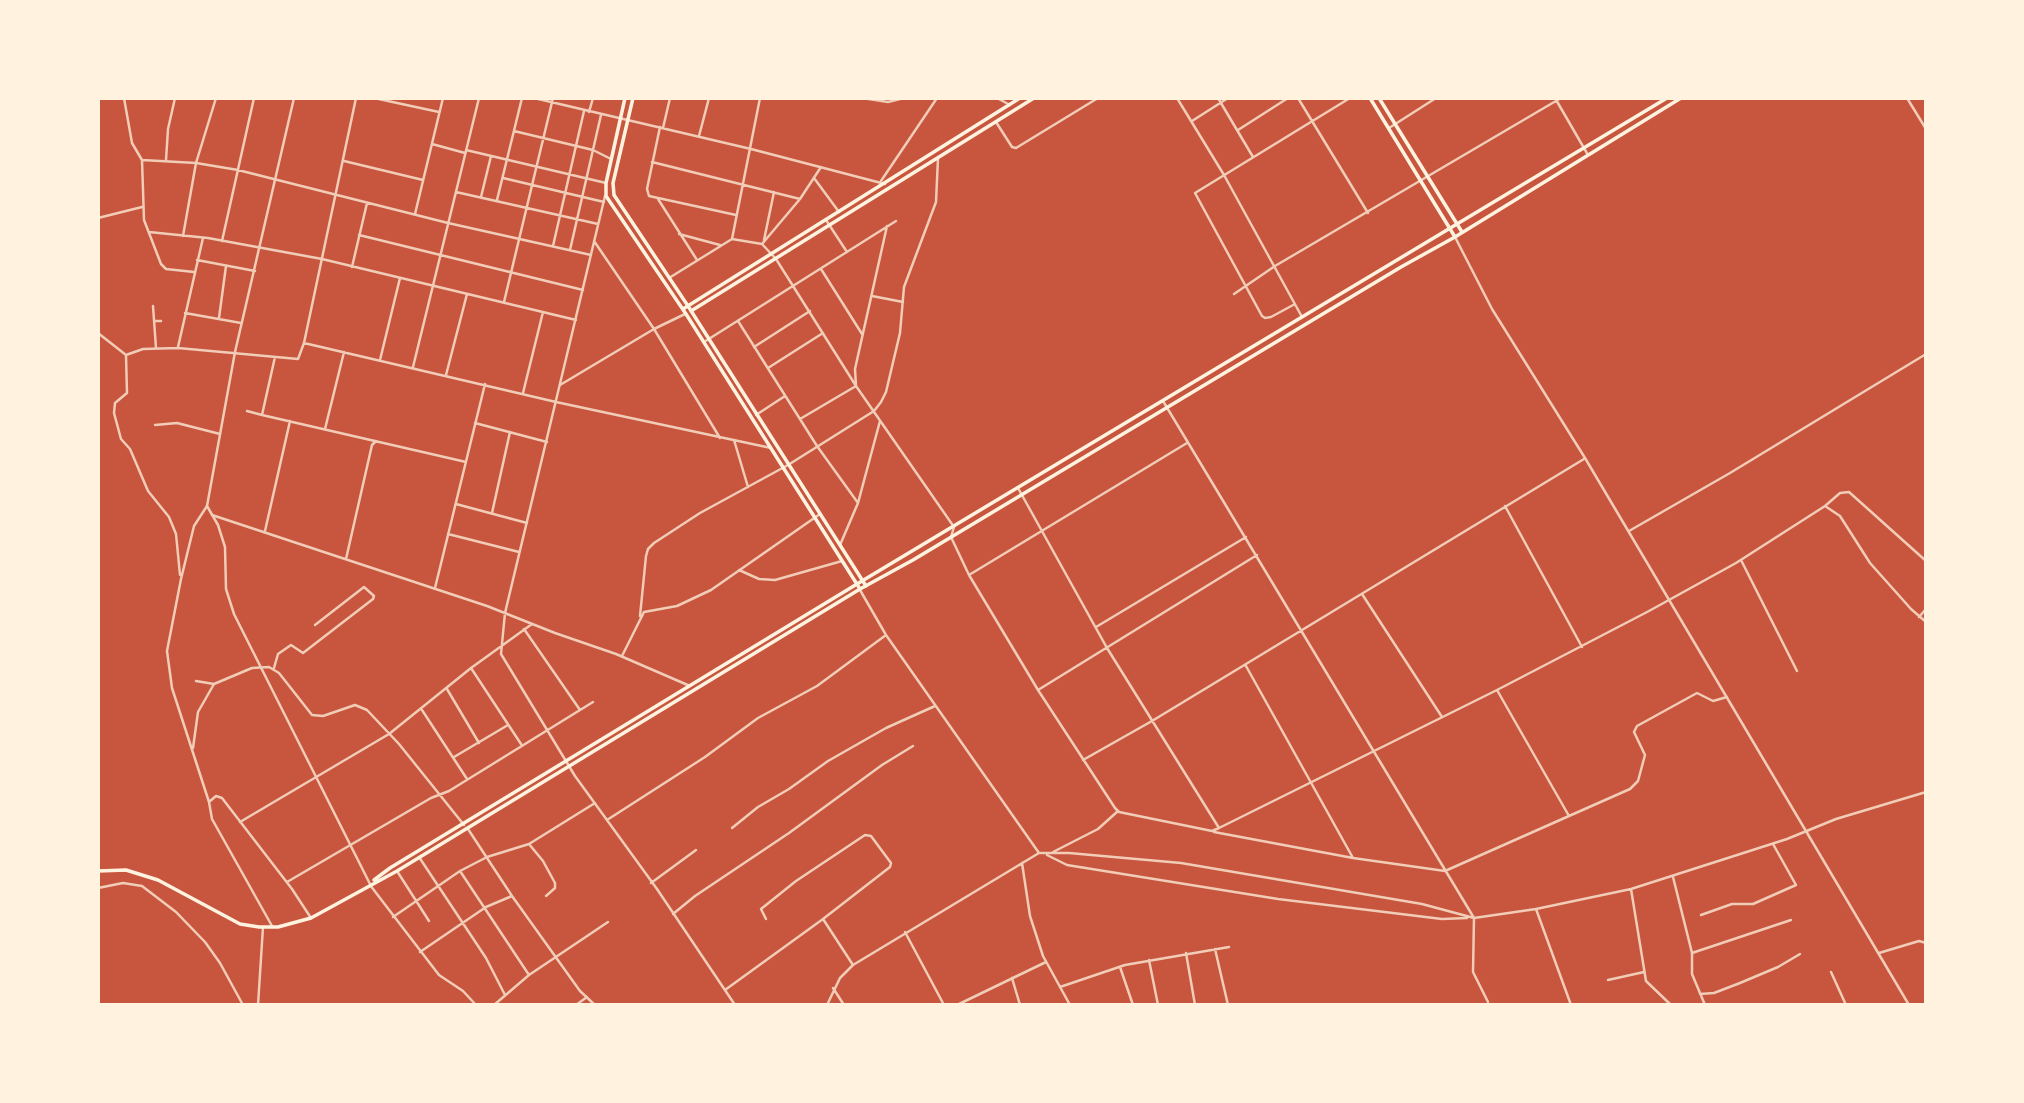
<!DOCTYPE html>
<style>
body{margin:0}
#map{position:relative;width:2024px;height:1103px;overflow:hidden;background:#c8553d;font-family:"Source Serif 4",serif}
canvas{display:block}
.frame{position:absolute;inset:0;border:100px solid #fff3e0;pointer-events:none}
</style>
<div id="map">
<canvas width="2024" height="1103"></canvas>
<div class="frame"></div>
</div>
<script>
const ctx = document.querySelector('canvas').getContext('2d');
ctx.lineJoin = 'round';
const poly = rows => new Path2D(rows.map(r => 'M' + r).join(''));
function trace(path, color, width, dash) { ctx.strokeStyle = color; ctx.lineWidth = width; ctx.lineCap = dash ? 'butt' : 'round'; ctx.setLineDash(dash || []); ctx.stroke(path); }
trace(poly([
 [124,98,132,143,142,160,144,220,161,264,166,269,194,272],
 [374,98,439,112],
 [534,98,751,149,885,184],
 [760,98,732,239,762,244,776,259,856,386,954,527,951,537,969,575,1038,690,1115,808,1119,812,1212,831,1219,828,1497,690,1649,611,1736,563,1825,506,1840,516,1870,563,1911,609,1926,622],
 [862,98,888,102,904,98],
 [997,98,1010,105],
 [1177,98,1224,175,1302,317],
 [1218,98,1253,157],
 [1298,98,1368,213],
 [1555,98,1588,155],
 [1907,98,1926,129],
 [589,112,593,98],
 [1192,121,1228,98],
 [996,122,1012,147,1016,148,1098,98],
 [660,127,647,189,649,196,736,215],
 [663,128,670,98],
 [1389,128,1436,98],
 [1238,130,1288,98],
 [514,131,593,150,611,159],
 [699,136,709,98],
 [432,144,465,153],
 [466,150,606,183],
 [142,160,196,163,238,170,448,223,591,255],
 [166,160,168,129,175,98],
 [344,161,423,180],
 [652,162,800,199],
 [503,178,604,202],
 [814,178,839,212],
 [881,181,937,98],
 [456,192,598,224],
 [605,196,505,613,501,654,575,776,657,889,735,1005],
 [481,197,491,156],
 [658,199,697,260],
 [497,200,522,98],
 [415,214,443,98],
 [98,218,142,207],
 [826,220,847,252],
 [149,232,208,238,322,259,576,320],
 [679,234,720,245],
 [359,235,583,290],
 [183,236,196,163,216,98],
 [764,240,774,192],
 [222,241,254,98],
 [594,241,654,329,720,438],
 [762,244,800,199,821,167],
 [553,246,584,111],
 [570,250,601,115],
 [197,260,255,271],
 [352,267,367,203],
 [821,269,862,334],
 [669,278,732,239],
 [1234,294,1275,266,1561,98],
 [872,296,903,302],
 [504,302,553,98],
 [1295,304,1271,317,1265,318,1262,316,1195,193,1350,98],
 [153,306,156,348],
 [185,313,241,323],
 [219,318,226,266],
 [154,321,161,321],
 [738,321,817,446,858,503],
 [98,333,126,355,127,393,115,403,114,413,121,439,130,449,148,491,169,517,176,534,180,575],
 [704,342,896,221],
 [304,343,556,402,771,448],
 [178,347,203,238],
 [754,347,810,311],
 [126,355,143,349,178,348,298,359,304,343,356,98],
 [275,357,262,415,466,462],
 [380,360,400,278],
 [413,367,479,98],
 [768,368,823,333],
 [446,375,467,294],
 [560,385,654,329,685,314],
 [523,393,543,312],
 [1163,401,1474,918,1473,972,1488,1002],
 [247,411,262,415],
 [756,415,785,396],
 [800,419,856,386,855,369,887,226],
 [475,423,547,442],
 [155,425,177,423,220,434],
 [325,429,344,352],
 [734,440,748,487],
 [1018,488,1107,648,1219,828],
 [456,504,527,523],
 [207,506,194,526,181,579,167,651,172,688,209,802],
 [1505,506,1582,647],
 [1825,506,1840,493,1849,492,1926,561],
 [492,513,510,432],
 [212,515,487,606,555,633,616,654,690,686],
 [265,531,290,421],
 [1629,531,1730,473,1926,354],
 [448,534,519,552],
 [840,545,858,503,880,421],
 [346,559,372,445,376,441],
 [1741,560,1797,671],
 [739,570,759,579,775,580,842,561],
 [969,575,1187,443],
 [435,588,485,384],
 [1362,594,1442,717],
 [640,616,646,556,648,549,654,543,700,513,788,465,874,411,881,402,886,392,900,333,904,287,936,202,938,158],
 [1919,617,1926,609],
 [1096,627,1246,537],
 [524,629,580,710],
 [622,656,644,612,677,606,711,590,820,514],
 [1246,666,1353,858],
 [274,668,278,654,291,645,303,653,373,599,374,596,364,587,315,625],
 [471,668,521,744],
 [196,681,214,684],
 [447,689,479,743],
 [1038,690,1257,555],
 [422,710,467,779],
 [193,748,198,712,214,684,252,668,269,667,279,673,312,715,323,716,355,705,367,710,399,744,464,825],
 [454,757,508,725],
 [1083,760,1152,721,1584,459],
 [1569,816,1630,789,1638,781,1645,755,1634,732,1637,726,1697,693,1713,701,1727,697],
 [607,820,705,757,758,718,817,686,886,635],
 [240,822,389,734,471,668,532,624],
 [732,828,758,807,789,789,828,761,886,728,935,706],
 [468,829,512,896,580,991,595,1005],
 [1214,832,1353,858,1445,871,1569,816,1497,690],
 [529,844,543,861,555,883,555,888,546,896],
 [1053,852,1098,829,1118,811],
 [1039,853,1069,853,1181,863,1422,904,1474,918,1536,909,1631,889,1787,839,1836,819,1926,792],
 [1047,855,1067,865,1278,899,1442,919,1467,918],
 [419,857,486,958,505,995],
 [1022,863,1030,916,1043,956,1070,1005],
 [397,871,429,921],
 [460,871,529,975],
 [1673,877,1692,953,1692,974,1705,1005],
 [287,882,431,798,449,791,593,702],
 [651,883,696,850],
 [370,885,439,975,463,991,476,1005],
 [98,888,123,883,142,886,176,912,205,942,220,963,243,1005],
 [1631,889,1646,981,1671,1005],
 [1536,909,1571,1005],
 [673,914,695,896,789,833,882,765,913,746],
 [1701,915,1732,904,1753,904,1796,885,1773,844],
 [393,917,460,871,487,857,529,844,595,803],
 [823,919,853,965],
 [272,926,212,819,209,802,216,796,222,798,292,889,311,918],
 [905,932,944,1005],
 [1215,949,1228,1005],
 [420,952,486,907,512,896],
 [1186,953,1195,1005],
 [1692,953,1791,920],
 [1879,953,1919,941,1926,943],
 [1149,960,1158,1005],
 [1120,967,1133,1005],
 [1831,972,1846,1005],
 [1012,978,1020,1005],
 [1608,980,1644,972],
 [1060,987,1125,965,1229,947],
 [833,988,844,1005],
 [725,990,823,919,890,867,891,863,871,836,865,835,796,881,761,909,766,919],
 [1700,994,1714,993,1740,983,1778,967,1800,954],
 [258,1005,263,927],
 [494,1005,529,975,608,922],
 [576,1005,587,997],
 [827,1005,840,978,853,965,1039,853,886,635,860,590],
 [957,1005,1046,962]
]), '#f1ccb7', 2.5);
trace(poly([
 [294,98,235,352,207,506,218,525,225,547,226,589,234,614,370,884],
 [1455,237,1492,309,1585,458,1909,1005]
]), '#f1ccb7', 2.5);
trace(poly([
 [625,98,606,183,606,196,686,314,860,589],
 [633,98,613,183,614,195,688,306,866,586],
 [1370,98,1455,237],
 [1379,98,1462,232],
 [683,309,1020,98],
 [691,311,1034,98]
]), '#fff3e0', 3.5);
trace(poly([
 [98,871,126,870,158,880,240,924,259,927,278,927,311,918,397,871,860,589,913,560,1401,267,1455,237,1681,98],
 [374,880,390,868,857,584,1667,98]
]), '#fff3e0', 3.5);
</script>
